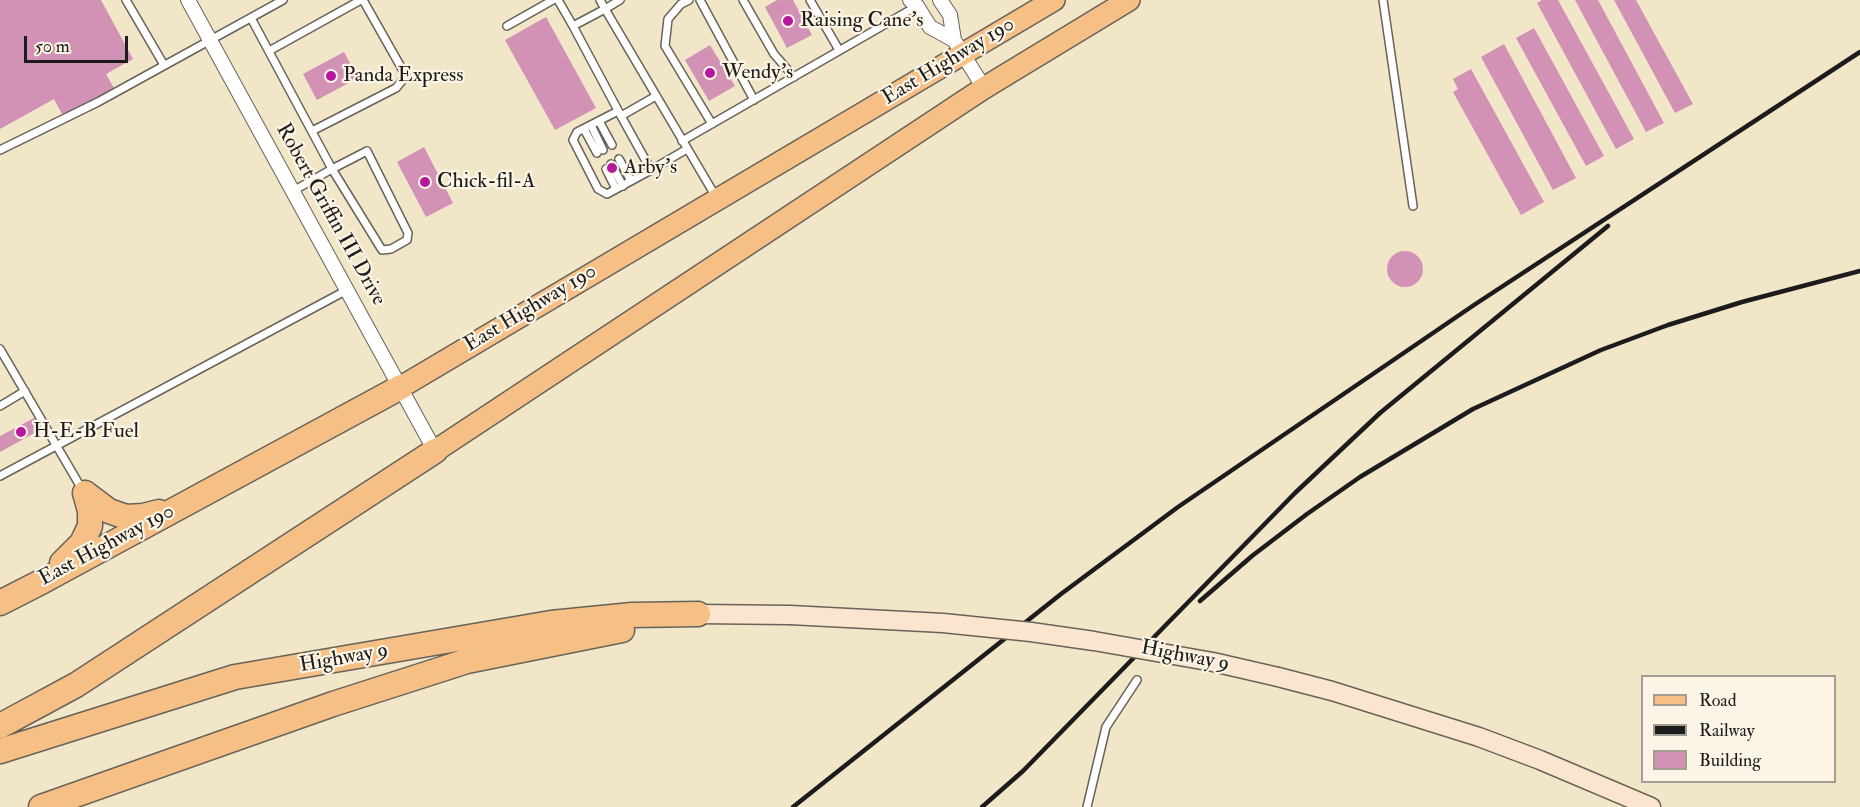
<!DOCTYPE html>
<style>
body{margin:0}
#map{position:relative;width:1860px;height:807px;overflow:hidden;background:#f2e6c9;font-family:"IM FELL Double Pica",serif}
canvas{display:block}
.legend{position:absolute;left:1641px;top:675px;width:195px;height:108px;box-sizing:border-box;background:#fcf5e5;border:2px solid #a29e95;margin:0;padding:8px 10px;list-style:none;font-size:18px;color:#1c1c1c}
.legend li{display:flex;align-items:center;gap:12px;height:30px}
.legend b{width:30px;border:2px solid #a29e95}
.scale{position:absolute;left:24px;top:36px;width:104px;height:27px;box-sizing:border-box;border:3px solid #1c1c1c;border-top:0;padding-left:8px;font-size:18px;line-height:21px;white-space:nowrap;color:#1c1c1c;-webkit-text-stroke:4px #fcf5e5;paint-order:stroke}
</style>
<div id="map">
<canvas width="1860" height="807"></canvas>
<ul class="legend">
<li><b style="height:8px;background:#f5bf86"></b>Road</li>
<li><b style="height:8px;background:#1c1c1c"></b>Railway</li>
<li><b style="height:16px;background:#d292b6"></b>Building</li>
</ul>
<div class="scale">50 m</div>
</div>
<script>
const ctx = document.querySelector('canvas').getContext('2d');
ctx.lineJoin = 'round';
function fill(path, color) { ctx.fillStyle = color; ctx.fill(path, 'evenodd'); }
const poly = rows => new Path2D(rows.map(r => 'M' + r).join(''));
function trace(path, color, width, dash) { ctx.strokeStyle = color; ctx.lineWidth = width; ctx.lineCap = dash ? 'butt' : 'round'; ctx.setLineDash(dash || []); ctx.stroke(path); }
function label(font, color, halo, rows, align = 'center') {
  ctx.font = font + ' "IM FELL Double Pica",serif'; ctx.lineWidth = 4.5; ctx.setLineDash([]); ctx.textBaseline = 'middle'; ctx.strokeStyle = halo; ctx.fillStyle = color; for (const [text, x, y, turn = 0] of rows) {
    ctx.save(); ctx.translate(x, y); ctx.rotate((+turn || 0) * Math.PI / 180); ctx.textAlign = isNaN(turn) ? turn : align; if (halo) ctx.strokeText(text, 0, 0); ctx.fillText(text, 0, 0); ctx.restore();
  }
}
fill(poly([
 [0,0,101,0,133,59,106,74,114,88,63,116,54,99,0,129],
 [777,0,793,0,812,35,787,48,765,7],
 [1542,0,1558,0,1634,139,1616,149,1537,3],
 [1575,0,1598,0,1664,123,1646,132],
 [1614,0,1636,0,1693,104,1675,113],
 [546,17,596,108,555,130,505,40],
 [1534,28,1604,156,1586,166,1516,38],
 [1504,44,1576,178,1553,190,1481,57],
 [710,45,735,86,709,101,685,60],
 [344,52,358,78,317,100,303,74],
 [1471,69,1544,202,1521,215,1453,92,1458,89,1453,79],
 [424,147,453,203,426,217,397,162],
 '1387 269a18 18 0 1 1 36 0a18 18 0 1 1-36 0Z',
 [36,417,42,429,0,452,0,436]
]), '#d292b6');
const lane = poly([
 [126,0,164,65],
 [558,0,573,26,605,9,600,0],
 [620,0,605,9,716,197],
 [689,0,681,4,668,19,665,46,712,124],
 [700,0,754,100],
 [743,0,774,54,794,77],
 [810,0,839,50],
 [1383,0,1413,206],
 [251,18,332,169,382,250,391,249,407,240,408,233,367,151,332,169,293,191],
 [507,26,553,0],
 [573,26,621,116,656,96],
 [269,51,361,0],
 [618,111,577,132,573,140,598,189,607,194,651,170],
 [621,116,651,170,687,149],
 [599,121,612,145],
 [591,125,603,150],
 [584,129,597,153],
 [312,131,396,88,406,76,363,0],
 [682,141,917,6],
 [0,150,98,102,283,0],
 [619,159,631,181],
 [611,164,623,186],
 [606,169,616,189],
 [0,349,83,491],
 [0,406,25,391],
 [0,476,347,290],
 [1087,807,1106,727,1137,680]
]);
const street = poly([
 [188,0,435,451],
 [910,0,917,6,930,27,954,40],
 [940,0,950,15,954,40,984,88]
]);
const secondary = poly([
 [698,614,790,615],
 [1278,677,1332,691,1479,737,1540,760,1651,807]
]);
const primary = poly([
 [401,387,1054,0],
 [435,451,984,88,1129,0]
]);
const highway = poly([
 [85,493,109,511,126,517,143,516,159,512],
 [62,563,82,543,90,526,90,511,85,493],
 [0,603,43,581,401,387],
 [0,726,76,685,435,451],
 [0,751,235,677,551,623,632,615,698,614],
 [41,807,333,704,467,661,622,630]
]);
trace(lane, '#676359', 10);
trace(street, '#676359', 16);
trace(secondary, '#676359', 21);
trace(primary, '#676359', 24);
trace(highway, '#676359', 27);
trace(lane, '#fff', 7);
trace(street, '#fff', 14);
trace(secondary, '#fbe5cf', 18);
trace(primary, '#f5bf86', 21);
trace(highway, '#f5bf86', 24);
trace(poly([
 [1200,601,1252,556,1307,514,1360,477,1473,409,1601,350,1668,325,1742,302,1860,271],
 [793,807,1061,594,1178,507,1474,305,1860,52],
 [982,807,1023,771,1295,493,1380,413,1608,226]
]), '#1c1c1c', 4.5);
const secondaryBridge = poly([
 [790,615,943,623,1031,632,1094,641,1213,662,1278,677]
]);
trace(secondaryBridge, '#676359', 21, []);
trace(secondaryBridge, '#fbe5cf', 18);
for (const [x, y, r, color] of [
 [788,21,6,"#b5179e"],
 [710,73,6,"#b5179e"],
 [331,76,6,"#b5179e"],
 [612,168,6,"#b5179e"],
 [425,182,6,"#b5179e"],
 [21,432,6,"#b5179e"]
]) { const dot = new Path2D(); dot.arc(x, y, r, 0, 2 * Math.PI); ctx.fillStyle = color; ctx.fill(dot); trace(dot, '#fcf5e5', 2); }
label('21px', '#1c1c1c', '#fcf5e5', [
 ["Raising Cane's",800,21],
 ["Wendy's",722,73],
 ["Panda Express",343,76],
 ["Arby's",624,168],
 ["Chick-fil-A",437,182],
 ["H-E-B Fuel",33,432]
], 'left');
label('21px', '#1c1c1c', '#fcf5e5', [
 ["East Highway 190",949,62,-31],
 ["Robert Griffin III Drive",330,215,61],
 ["East Highway 190",531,309,-31],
 ["East Highway 190",107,546,-28],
 ["Highway 9",1185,657,11],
 ["Highway 9",344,659,-10]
]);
</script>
